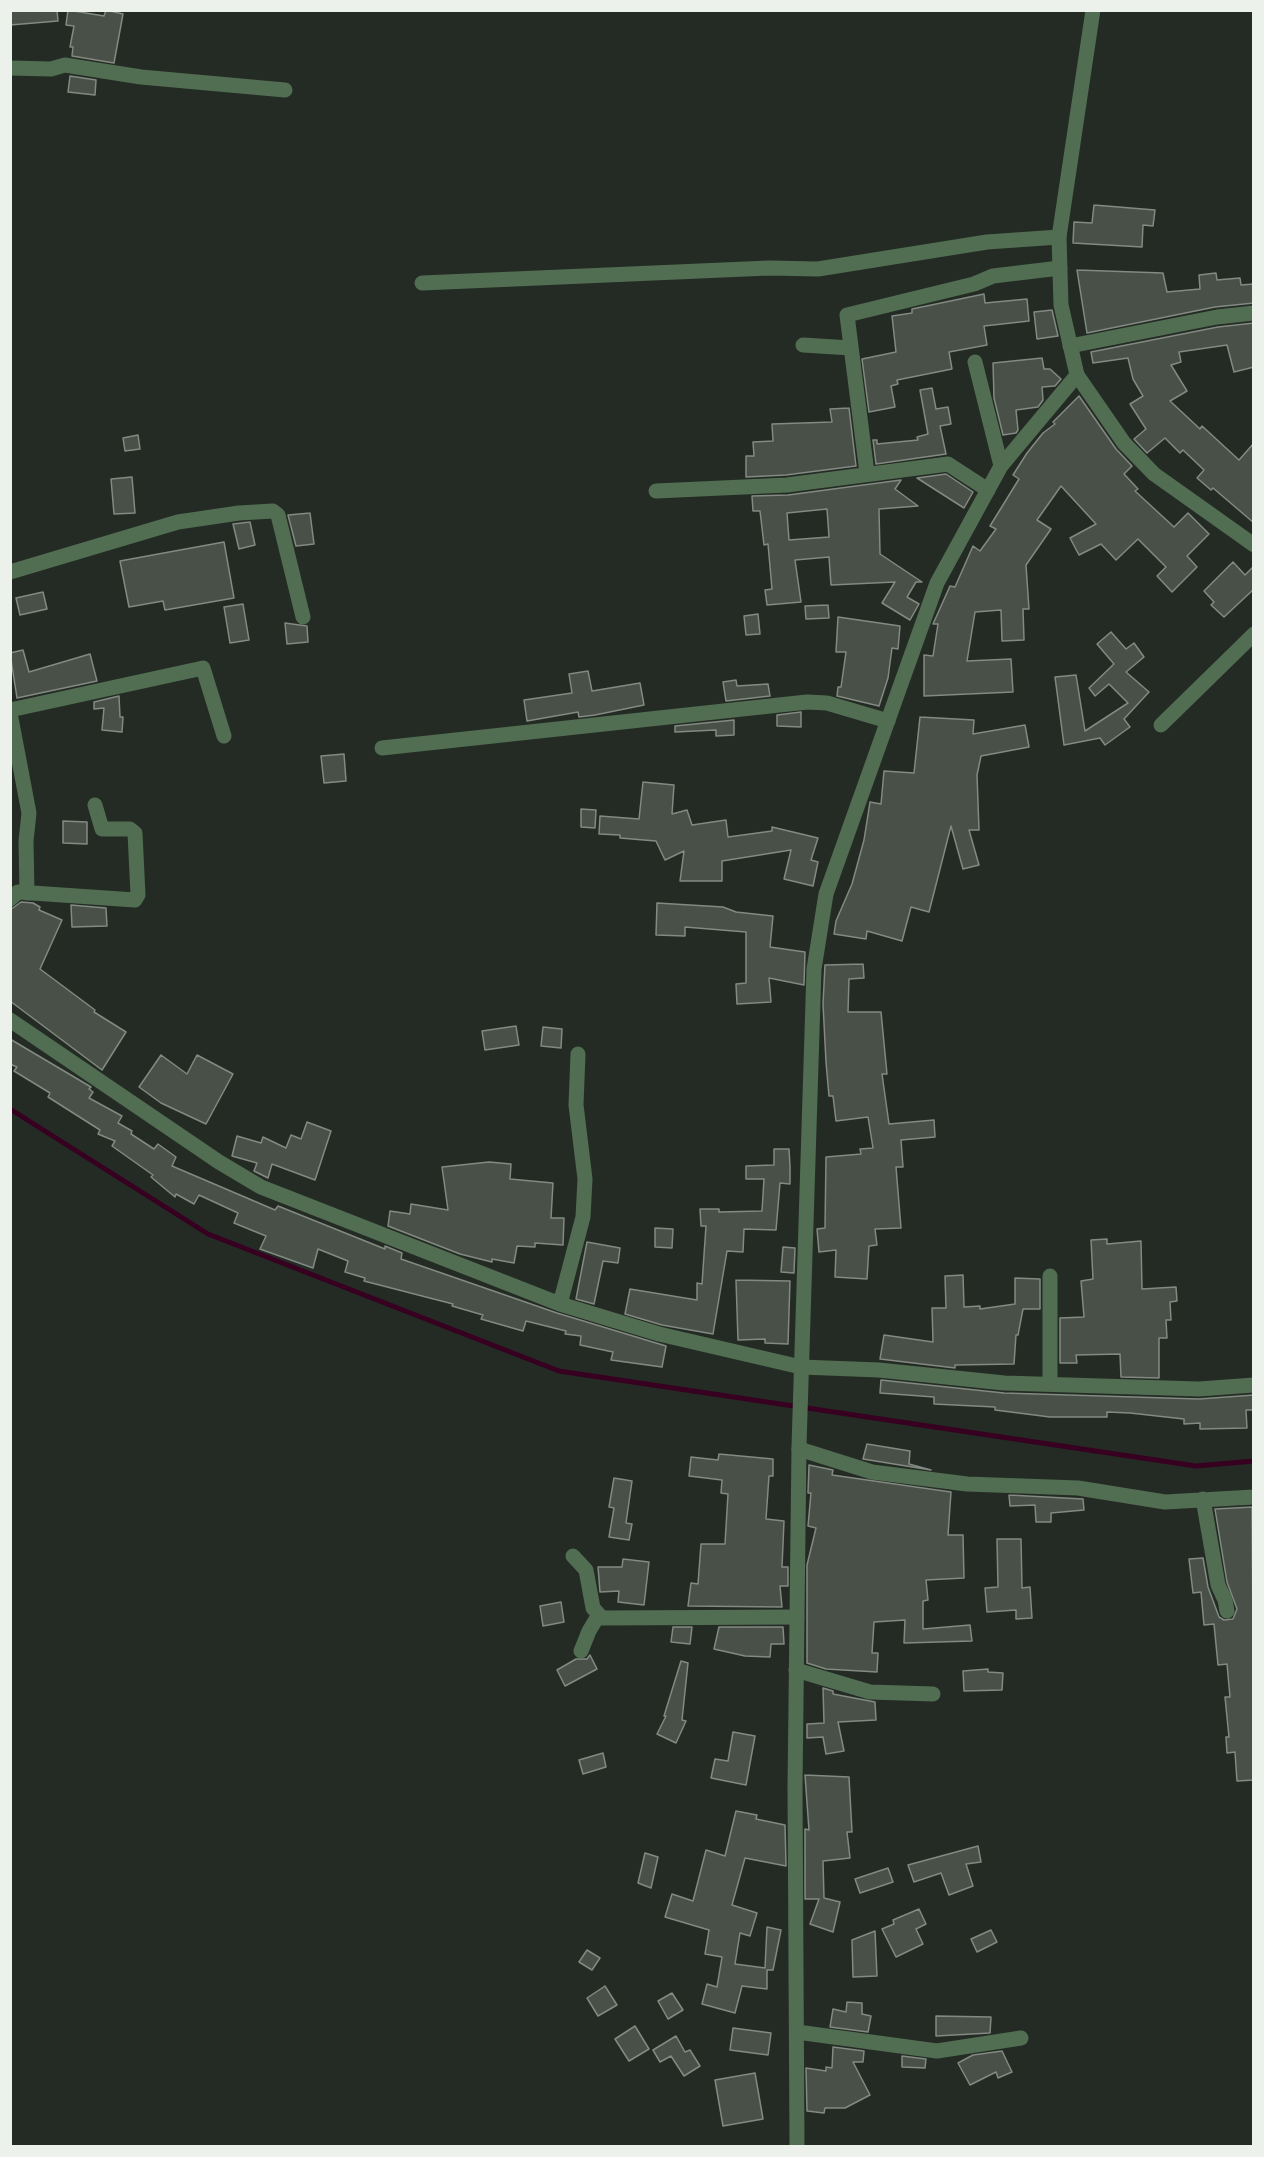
<!DOCTYPE html>
<style>
body{margin:0}
#map{position:relative;width:1264px;height:2157px;overflow:hidden;background:#242b24;font-family:Ubuntu,sans-serif}
canvas{display:block}
.frame{position:absolute;inset:0;border:12px solid #ecf1ec;pointer-events:none}
</style>
<div id="map">
<canvas width="1264" height="2157"></canvas>
<div class="frame"></div>
</div>
<script>
const ctx = document.querySelector('canvas').getContext('2d');
ctx.lineJoin = 'round';
const poly = rows => new Path2D(rows.map(r => 'M' + r).join(''));
function trace(path, color, width, dash) { ctx.strokeStyle = color; ctx.lineWidth = width; ctx.lineCap = dash ? 'butt' : 'round'; ctx.setLineDash(dash || []); ctx.stroke(path); }
function fill(path, color) { ctx.fillStyle = color; ctx.fill(path, 'evenodd'); }
trace(poly([
 [10,1109,208,1234,559,1371,1196,1466,1254,1461]
]), '#370020', 5);
const building = poly([
 [10,10,57,10,58,21,10,25,10,10],
 [68,10,104,16,106,10,123,14,114,63,72,56,73,47,70,47,74,26,66,25,68,10],
 [70,76,96,80,95,95,68,92,70,76],
 [1094,205,1155,210,1153,226,1143,225,1142,247,1073,243,1074,222,1092,223,1094,205],
 [1077,270,1163,273,1167,292,1200,289,1199,275,1216,273,1217,280,1240,278,1241,285,1254,284,1254,303,1215,307,1087,333,1077,270],
 [984,294,985,303,1027,299,1029,321,984,326,987,345,949,352,952,369,897,380,898,384,891,386,895,407,869,412,862,359,896,352,892,316,912,313,912,309,984,294],
 [1052,310,1058,336,1037,339,1034,312,1052,310],
 [1254,323,1254,367,1234,372,1227,345,1179,352,1181,362,1171,365,1187,391,1170,401,1200,429,1202,426,1239,460,1254,443,1254,523,1213,488,1211,490,1197,478,1204,470,1183,450,1180,453,1165,438,1147,453,1134,439,1146,429,1130,404,1143,396,1133,379,1128,358,1093,363,1091,352,1218,327,1254,323],
 [1042,358,1044,369,1050,369,1061,379,1055,386,1042,387,1043,400,1038,407,1016,410,1018,430,1016,433,1003,435,994,398,993,363,1042,358],
 [932,388,936,409,948,407,951,424,940,426,946,454,876,464,873,440,877,440,877,444,918,440,917,437,928,434,920,390,932,388],
 [1079,396,1116,449,1132,466,1124,474,1138,489,1135,491,1174,527,1188,513,1209,534,1187,556,1197,567,1172,592,1157,576,1166,567,1138,539,1116,560,1101,544,1079,555,1070,538,1096,524,1061,486,1037,520,1051,529,1026,565,1029,609,1023,609,1024,640,1002,641,1001,610,975,612,967,661,1011,659,1013,692,924,696,924,655,933,656,938,624,933,624,950,586,955,587,973,546,980,551,996,529,990,526,1019,479,1013,475,1027,453,1043,433,1055,424,1053,422,1079,396],
 [849,408,856,466,786,475,746,477,746,456,754,456,753,442,773,441,772,424,832,422,830,409,849,408],
 [138,435,140,449,125,451,123,438,138,435],
 [946,474,973,492,964,508,917,478,946,474],
 [132,477,135,513,114,514,111,479,132,477],
 [901,480,895,489,918,506,879,509,880,554,922,582,916,582,907,597,919,604,910,620,882,603,895,582,831,585,829,557,795,560,801,602,767,605,765,590,772,589,768,544,764,545,760,511,753,511,752,496,788,495,901,480],
 [827,509,829,537,789,540,787,513,827,509],
 [310,513,314,544,296,546,288,515,310,513],
 [250,522,255,545,239,549,233,524,250,522],
 [224,542,234,598,165,610,163,601,129,607,120,561,224,542],
 [1233,562,1245,575,1254,566,1254,589,1224,617,1211,605,1214,602,1204,591,1233,562],
 [43,592,47,609,20,615,16,598,43,592],
 [243,604,249,640,230,643,224,607,243,604],
 [828,605,829,618,806,619,805,606,828,605],
 [758,614,760,634,746,635,744,616,758,614],
 [838,617,900,626,898,649,892,648,888,678,879,706,837,696,838,687,841,687,846,652,836,652,838,617],
 [285,623,307,626,308,642,287,644,285,623],
 [1111,632,1126,649,1134,643,1144,657,1126,672,1149,692,1124,719,1130,727,1105,745,1100,738,1064,745,1055,677,1076,675,1085,731,1128,703,1109,684,1095,696,1089,688,1114,664,1097,644,1111,632],
 [23,650,29,672,90,654,97,681,17,698,10,653,23,650],
 [588,671,592,691,640,683,644,705,595,715,579,717,578,712,527,721,524,700,572,693,569,674,588,671],
 [736,680,737,686,768,684,770,696,726,701,723,682,736,680],
 [119,696,120,717,123,717,122,732,102,730,104,708,94,709,94,702,119,696],
 [801,712,801,727,777,726,777,715,801,712],
 [920,717,974,720,973,734,1025,725,1029,747,981,756,977,775,979,830,969,830,979,865,963,869,951,826,929,912,911,907,902,941,867,931,866,939,834,934,836,921,852,884,864,840,870,802,881,804,884,771,914,773,920,717],
 [734,720,734,735,716,736,716,730,675,732,675,726,734,720],
 [344,754,346,781,324,783,321,756,344,754],
 [643,782,674,785,672,814,687,810,692,825,726,820,728,837,772,831,772,827,818,838,811,860,818,862,813,886,784,879,791,850,722,861,722,881,680,881,684,851,665,860,656,841,620,838,620,835,599,834,600,816,639,819,643,782],
 [581,809,596,810,595,828,581,827,581,809],
 [63,821,87,822,87,844,63,843,63,821],
 [21,902,33,903,40,907,39,910,62,920,40,969,95,1010,94,1012,126,1032,102,1070,10,1001,10,910,21,902],
 [657,903,723,907,736,912,773,916,770,947,805,952,804,985,769,978,771,1002,737,1004,736,984,746,983,746,932,685,927,685,936,656,935,657,903],
 [71,905,106,908,107,926,72,927,71,905],
 [863,964,864,978,849,979,848,1012,881,1012,887,1074,882,1074,889,1124,934,1120,935,1137,901,1140,903,1167,896,1167,901,1228,875,1229,877,1245,869,1246,867,1279,835,1277,836,1250,819,1252,817,1229,825,1228,826,1157,861,1154,860,1149,873,1148,868,1117,836,1121,833,1096,829,1096,826,1062,823,1004,825,965,863,964],
 [516,1026,519,1045,485,1050,482,1031,516,1026],
 [543,1027,562,1029,561,1048,541,1046,543,1027],
 [10,1039,91,1087,89,1089,93,1092,89,1098,122,1116,118,1123,132,1131,131,1134,154,1149,158,1144,176,1157,172,1166,275,1210,278,1206,385,1249,385,1246,402,1253,401,1259,557,1313,666,1346,662,1367,611,1360,613,1352,580,1345,581,1336,565,1334,566,1331,526,1321,523,1331,481,1319,483,1315,452,1306,453,1304,364,1281,365,1278,345,1272,348,1261,318,1249,313,1268,260,1249,266,1236,234,1223,238,1213,199,1195,194,1204,176,1194,175,1197,151,1177,153,1175,112,1146,115,1141,98,1134,100,1130,48,1097,50,1093,14,1071,17,1067,10,1064,10,1039],
 [161,1055,187,1074,197,1055,233,1074,206,1124,161,1103,139,1087,161,1055],
 [307,1122,331,1131,315,1180,272,1164,268,1178,254,1171,257,1163,232,1156,237,1136,261,1143,263,1137,286,1148,291,1135,301,1139,307,1122],
 [774,1149,789,1149,790,1166,790,1184,780,1183,776,1230,744,1229,743,1252,727,1251,713,1334,662,1325,625,1314,630,1289,697,1300,697,1283,702,1284,706,1226,701,1226,700,1209,719,1209,719,1212,762,1211,764,1179,746,1179,746,1166,774,1165,774,1149],
 [489,1162,511,1164,510,1179,553,1183,551,1218,564,1218,563,1245,535,1243,535,1247,517,1246,514,1263,492,1259,492,1262,460,1254,388,1226,390,1211,410,1214,411,1204,448,1210,442,1167,489,1162],
 [655,1228,673,1229,672,1248,655,1247,655,1228],
 [1107,1239,1107,1244,1141,1241,1142,1289,1176,1287,1177,1301,1170,1302,1171,1320,1166,1320,1167,1338,1159,1338,1159,1378,1121,1377,1120,1354,1076,1355,1077,1363,1060,1363,1060,1318,1084,1317,1081,1281,1093,1279,1091,1240,1107,1239],
 [587,1242,620,1248,618,1263,603,1261,594,1304,576,1299,587,1242],
 [783,1247,795,1248,794,1273,781,1272,783,1247],
 [963,1275,964,1307,980,1306,980,1309,1015,1304,1015,1278,1040,1279,1040,1309,1023,1309,1018,1335,1016,1335,1014,1364,955,1365,955,1368,880,1359,884,1335,933,1342,932,1308,946,1308,945,1276,963,1275],
 [736,1280,790,1281,788,1344,765,1343,765,1339,738,1340,736,1280],
 [881,1380,1004,1393,1199,1399,1254,1395,1254,1410,1246,1410,1247,1428,1200,1429,1200,1423,1184,1424,1184,1419,1130,1413,1107,1412,1107,1417,1050,1417,995,1410,995,1407,934,1404,934,1397,880,1393,881,1380],
 [867,1444,910,1451,909,1464,931,1470,863,1459,867,1444],
 [719,1454,773,1459,773,1476,769,1476,766,1519,784,1521,782,1567,788,1567,788,1586,780,1586,782,1607,688,1606,691,1583,698,1584,701,1544,725,1544,728,1494,721,1493,722,1480,689,1476,691,1457,718,1460,719,1454],
 [809,1465,833,1470,832,1475,951,1492,948,1535,963,1535,964,1578,926,1580,928,1600,923,1601,923,1629,970,1625,972,1641,904,1643,905,1620,874,1622,872,1653,878,1653,877,1672,826,1669,807,1663,807,1565,816,1528,808,1526,811,1493,808,1493,809,1465],
 [614,1478,632,1481,626,1523,632,1524,629,1540,609,1537,614,1508,609,1507,614,1478],
 [1009,1495,1083,1499,1084,1510,1051,1513,1051,1522,1036,1522,1035,1505,1010,1506,1009,1495],
 [1252,1507,1254,1780,1237,1781,1235,1752,1227,1753,1226,1737,1229,1737,1225,1697,1230,1697,1227,1664,1218,1665,1214,1624,1204,1625,1201,1592,1193,1593,1189,1559,1203,1558,1208,1587,1219,1617,1224,1620,1233,1619,1237,1609,1227,1582,1215,1509,1252,1507],
 [997,1539,1021,1539,1022,1588,1030,1587,1032,1618,1016,1619,1016,1610,987,1612,985,1588,998,1587,997,1539],
 [623,1559,649,1562,644,1605,618,1602,619,1591,600,1592,598,1567,622,1567,623,1559],
 [561,1602,564,1622,543,1626,540,1606,561,1602],
 [673,1627,692,1627,690,1644,671,1642,673,1627],
 [719,1627,783,1627,784,1644,771,1644,770,1657,745,1656,714,1649,719,1627],
 [590,1655,597,1669,565,1686,557,1670,576,1659,587,1659,590,1655],
 [681,1661,688,1663,682,1720,686,1721,676,1743,657,1734,666,1716,664,1716,681,1661],
 [988,1669,988,1672,1003,1673,1002,1690,964,1691,963,1671,988,1669],
 [823,1688,833,1691,833,1694,875,1702,876,1720,838,1722,844,1751,826,1754,823,1737,807,1738,807,1724,824,1723,823,1688],
 [733,1732,755,1736,746,1785,711,1778,715,1759,728,1761,733,1732],
 [603,1753,606,1767,583,1774,579,1760,603,1753],
 [805,1775,849,1777,852,1832,847,1832,850,1858,823,1861,824,1898,840,1902,833,1932,810,1924,819,1899,805,1899,805,1829,809,1830,805,1775],
 [736,1811,757,1815,756,1819,785,1825,786,1866,745,1858,732,1905,757,1913,750,1936,740,1933,735,1964,765,1968,767,1927,781,1930,773,1970,767,1970,767,1989,742,1986,735,2013,702,2004,707,1984,717,1987,722,1957,705,1954,709,1930,665,1917,672,1894,693,1901,706,1850,725,1856,736,1811],
 [978,1846,981,1862,966,1864,973,1886,949,1895,941,1873,914,1882,908,1865,978,1846],
 [645,1853,658,1857,651,1888,638,1883,645,1853],
 [888,1868,893,1882,860,1893,855,1879,888,1868],
 [919,1909,926,1924,916,1929,923,1944,896,1957,882,1929,894,1924,893,1920,919,1909],
 [991,1930,997,1942,977,1952,971,1939,991,1930],
 [875,1931,877,1976,853,1977,852,1940,875,1931],
 [587,1950,600,1958,592,1970,579,1962,587,1950],
 [605,1986,617,2005,598,2016,587,1998,605,1986],
 [672,1993,683,2010,668,2019,658,2001,672,1993],
 [847,2002,862,2003,862,2014,871,2016,868,2032,830,2027,833,2009,846,2012,847,2002],
 [936,2016,991,2017,990,2033,936,2036,936,2016],
 [635,2026,649,2049,629,2061,615,2039,635,2026],
 [733,2028,771,2033,768,2055,730,2050,733,2028],
 [676,2036,685,2052,690,2050,700,2066,684,2076,671,2056,660,2062,653,2050,676,2036],
 [833,2047,864,2051,863,2062,853,2062,870,2095,845,2108,825,2108,824,2113,807,2111,806,2068,826,2071,826,2067,832,2068,833,2047],
 [1002,2051,1012,2072,998,2078,996,2072,970,2085,958,2063,973,2055,1002,2051],
 [902,2056,926,2059,925,2068,902,2067,902,2056],
 [755,2073,763,2119,723,2126,715,2080,755,2073]
]);
fill(building, '#485048');
trace(building, '#828a82', 1.5);
trace(poly([
 [10,68,51,69,65,65,141,77,285,90],
 [422,283,769,268,818,269,987,242,1059,237],
 [803,345,851,348],
 [1070,346,1217,317,1254,313],
 [975,362,1001,466],
 [1077,375,1124,443,1154,474,1254,545],
 [867,473,847,315,974,284,993,276,1060,268],
 [656,491,787,485,948,464,988,490],
 [10,572,178,522,239,513,273,511,278,515,303,617],
 [10,710,203,668,224,736],
 [10,713,29,813,26,841,27,893],
 [1161,725,1254,634],
 [382,748,807,702,827,703,888,721],
 [10,899,18,892,135,900,138,895,135,833,130,829,102,829,95,805],
 [10,1020,219,1162,261,1187,560,1304,659,1334,801,1367,879,1370,1004,1383,1199,1389,1254,1385],
 [560,1304,583,1217,585,1179,576,1105,578,1054],
 [1050,1384,1050,1276],
 [799,1449,872,1472,967,1484,1078,1488,1165,1502,1254,1497],
 [1203,1499,1218,1585,1225,1600,1227,1611],
 [573,1556,586,1570,593,1608,602,1618,797,1617],
 [581,1651,589,1631,598,1616],
 [796,1670,870,1692,933,1694],
 [797,2032,937,2051,1021,2038]
]), '#516d52', 15);
trace(poly([
 [797,2146,795,1787,799,1446,814,969,826,894,937,583,1001,466,1077,375,1061,305,1059,237,1093,10]
]), '#516d52', 15);
</script>
